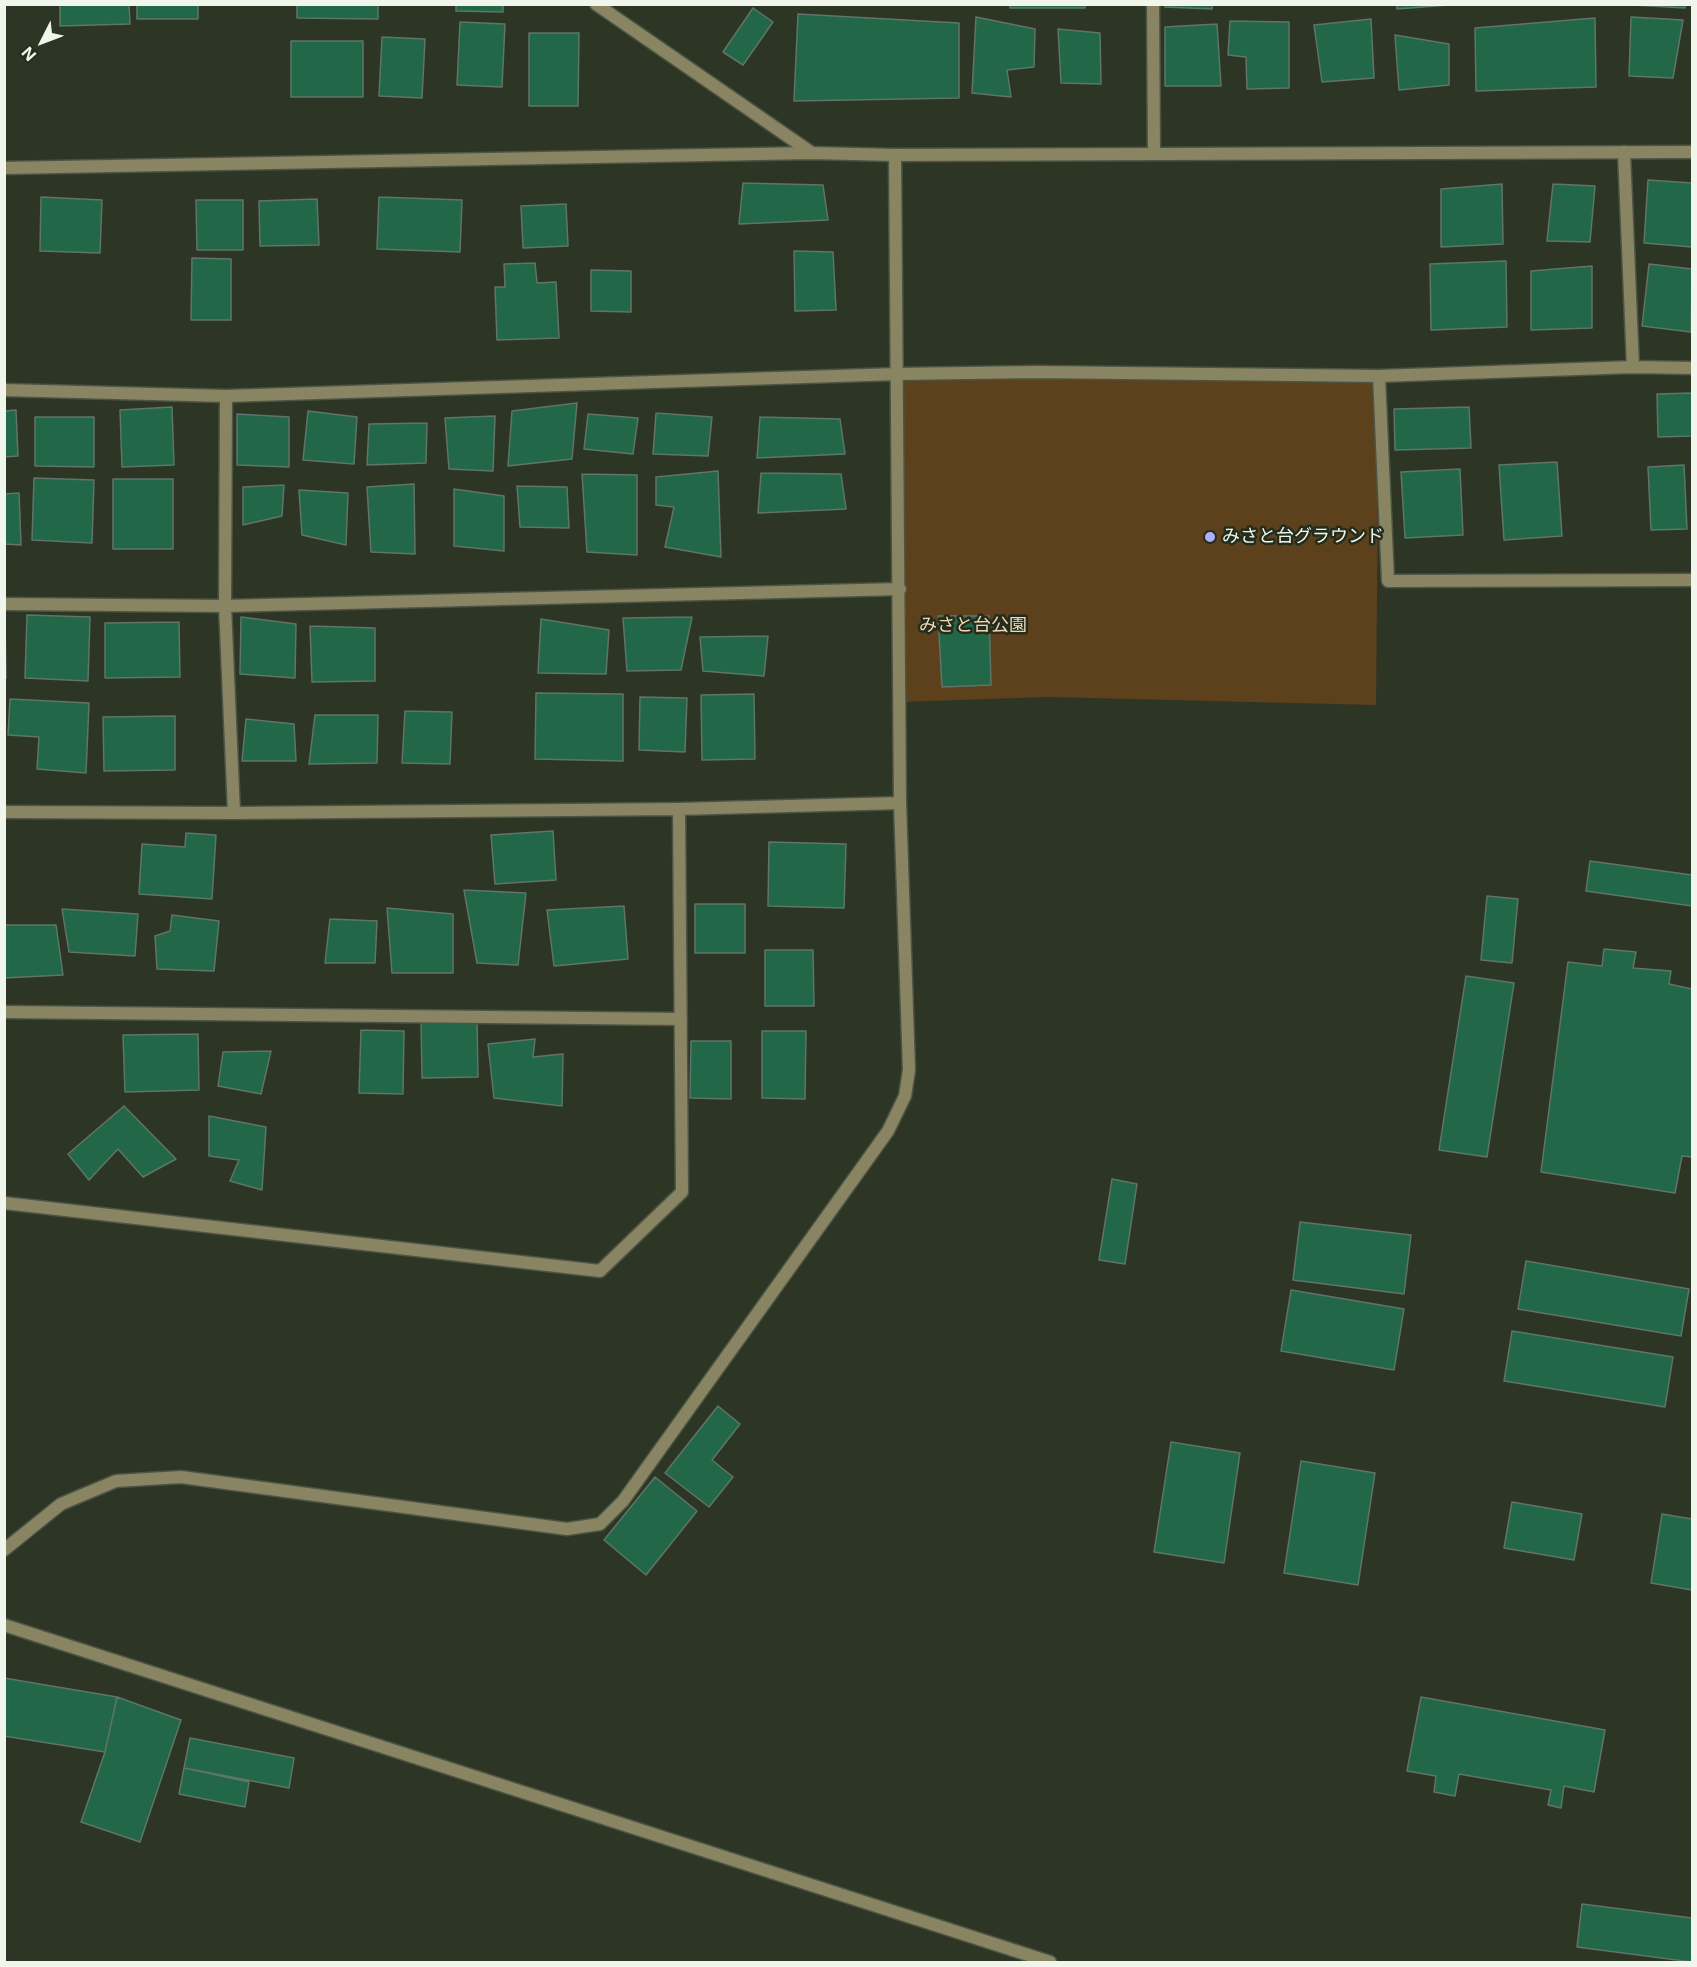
<!DOCTYPE html>
<meta charset="utf-8">
<style>
body{margin:0}
#map{position:relative;width:1697px;height:1967px;overflow:hidden;background:#2d3625;font-family:Inter,sans-serif}
canvas{display:block}
.frame{position:absolute;inset:0;border:6px solid #f0f6eb;pointer-events:none}
.north{position:absolute;left:12px;top:12px;width:60px;height:60px;-webkit-text-stroke:4px #242c1c;paint-order:stroke;rotate:228deg;font-size:16px;font-weight:700;line-height:24px;text-align:center;color:#f0f6eb}
.north::after{content:'';display:block;margin:auto;width:21px;height:27px;background:#f0f6eb;clip-path:polygon(50% 0,100% 100%,50% 72%,0 100%)}
</style>
<div id="map">
<canvas width="1697" height="1967"></canvas>
<div class="frame"></div>
<div class="north">N</div>
</div>
<script>
const ctx = document.querySelector('canvas').getContext('2d');
ctx.lineJoin = 'round';
function fill(path, color) { ctx.fillStyle = color; ctx.fill(path, 'evenodd'); }
const poly = rows => new Path2D(rows.map(r => 'M' + r).join(''));
function trace(path, color, width, dash) { ctx.strokeStyle = color; ctx.lineWidth = width; ctx.lineCap = dash ? 'butt' : 'round'; ctx.setLineDash(dash || []); ctx.stroke(path); }
function label(font, color, halo, rows, align = 'center') {
  ctx.font = font + ' Inter,"Noto Sans JP",sans-serif'; ctx.lineWidth = 5; ctx.setLineDash([]); ctx.textBaseline = 'middle'; ctx.strokeStyle = halo; ctx.fillStyle = color; for (const [text, x, y, turn = 0] of rows) {
    ctx.save(); ctx.translate(x, y); ctx.rotate((+turn || 0) * Math.PI / 180); ctx.textAlign = isNaN(turn) ? turn : align; if (halo) ctx.strokeText(text, 0, 0); ctx.fillText(text, 0, 0); ctx.restore();
  }
}
fill(poly([
 [897,374,1379,376,1376,705,1048,697,900,702]
]), '#5d401c');
const building = poly([
 [60,4,129,4,130,24,60,26,60,4],
 [137,4,198,4,198,19,137,19,137,4],
 [297,4,378,4,378,19,297,18,297,4],
 [456,4,503,4,503,12,456,11,456,4],
 [1010,4,1085,4,1085,8,1010,8,1010,4],
 [1165,4,1212,4,1212,9,1165,7,1165,4],
 [1397,4,1449,4,1449,5,1397,9,1397,4],
 [1616,4,1685,4,1685,8,1616,4],
 [753,8,773,22,743,65,723,52,753,8],
 [798,14,959,23,959,98,794,101,798,14],
 [976,17,1035,29,1034,67,1007,70,1011,97,972,93,976,17],
 [1631,17,1683,20,1673,78,1629,76,1631,17],
 [1595,18,1596,87,1476,91,1475,28,1595,18],
 [1371,19,1374,78,1322,82,1314,25,1371,19],
 [1230,21,1289,22,1289,88,1247,89,1246,57,1228,55,1230,21],
 [460,22,505,24,502,87,457,85,460,22],
 [1217,24,1221,86,1165,86,1165,27,1217,24],
 [1058,29,1100,33,1101,84,1061,83,1058,29],
 [529,33,579,33,578,106,529,106,529,33],
 [1395,35,1449,44,1449,85,1399,90,1395,35],
 [382,37,425,39,422,98,379,96,382,37],
 [291,41,363,41,363,97,291,97,291,41],
 [1648,180,1692,183,1692,247,1644,243,1648,180],
 [743,183,823,185,828,220,739,224,743,183],
 [1502,184,1503,244,1441,247,1441,189,1502,184],
 [1553,184,1595,186,1590,242,1547,241,1553,184],
 [41,197,102,200,100,253,40,251,41,197],
 [379,197,462,200,460,252,377,249,379,197],
 [317,199,319,245,260,246,259,201,317,199],
 [196,200,243,200,243,250,197,250,196,200],
 [566,204,568,246,523,248,521,206,566,204],
 [794,251,833,252,836,310,795,311,794,251],
 [192,258,231,259,231,320,191,320,192,258],
 [1506,261,1507,327,1431,330,1430,264,1506,261],
 [535,263,537,283,556,282,559,338,497,340,495,287,505,287,504,264,535,263],
 [1649,264,1692,269,1691,332,1642,326,1649,264],
 [1592,266,1592,328,1531,330,1531,271,1592,266],
 [591,270,631,271,631,312,591,311,591,270],
 [1692,393,1692,436,1658,437,1657,394,1692,393],
 [577,403,572,459,508,466,512,411,577,403],
 [172,407,174,465,122,467,120,410,172,407],
 [1469,407,1471,448,1395,450,1394,409,1469,407],
 [16,410,18,456,4,457,4,411,16,410],
 [308,411,357,417,354,464,303,460,308,411],
 [656,413,712,417,708,456,653,454,656,413],
 [237,414,289,417,289,467,237,465,237,414],
 [588,414,638,418,633,454,584,449,588,414],
 [495,416,493,471,449,469,445,418,495,416],
 [35,417,94,417,94,467,35,466,35,417],
 [760,417,840,419,845,454,757,458,760,417],
 [427,423,426,463,367,465,369,424,427,423],
 [1557,462,1562,536,1504,540,1499,465,1557,462],
 [1684,465,1687,529,1651,530,1648,467,1684,465],
 [1460,469,1463,535,1405,538,1401,472,1460,469],
 [718,471,721,557,665,547,674,507,656,505,656,477,718,471],
 [761,473,841,474,846,509,758,513,761,473],
 [582,474,637,475,637,555,587,552,582,474],
 [34,478,94,480,92,543,32,540,34,478],
 [113,479,173,479,173,549,113,549,113,479],
 [414,484,415,554,371,552,367,487,414,484],
 [284,485,282,516,243,525,243,487,284,485],
 [517,486,567,487,569,528,520,527,517,486],
 [454,489,504,496,504,551,454,546,454,489],
 [299,490,348,493,346,545,302,535,299,490],
 [19,493,21,545,4,544,4,494,19,493],
 [27,615,90,617,88,681,25,678,27,615],
 [938,616,989,616,991,685,942,687,938,616],
 [241,617,296,624,295,678,240,674,241,617],
 [692,617,681,670,627,671,623,618,692,617],
 [4,619,5,619,6,678,4,678,4,619],
 [541,619,609,630,606,674,538,673,541,619],
 [179,622,180,677,105,678,105,623,179,622],
 [310,626,375,628,375,681,312,682,310,626],
 [768,636,764,676,703,671,700,637,768,636],
 [536,693,623,694,623,761,535,759,536,693],
 [754,694,755,759,702,760,701,695,754,694],
 [640,697,687,698,685,752,639,750,640,697],
 [10,699,89,703,86,773,37,769,39,737,8,735,10,699],
 [405,711,452,712,450,764,402,763,405,711],
 [315,715,378,715,377,763,309,764,315,715],
 [175,716,175,770,104,771,103,717,175,716],
 [246,719,294,724,296,761,242,761,246,719],
 [553,831,556,880,495,884,491,835,553,831],
 [186,833,216,835,212,899,139,894,142,844,185,847,186,833],
 [769,842,846,844,844,908,768,906,769,842],
 [1590,861,1692,875,1692,906,1586,891,1590,861],
 [464,890,526,893,518,965,477,963,464,890],
 [1487,896,1518,899,1512,963,1481,960,1487,896],
 [695,904,745,904,745,953,695,953,695,904],
 [624,906,628,959,554,966,547,910,624,906],
 [387,908,453,914,453,973,392,973,387,908],
 [62,909,138,914,135,956,69,952,62,909],
 [172,915,219,921,214,971,157,969,155,936,170,931,172,915],
 [330,919,377,921,375,963,325,963,330,919],
 [4,925,56,925,63,975,4,978,4,925],
 [1604,949,1636,952,1633,968,1671,971,1669,984,1692,989,1692,1157,1682,1156,1675,1193,1541,1172,1568,962,1602,966,1604,949],
 [765,950,813,950,814,1006,765,1006,765,950],
 [1466,976,1514,983,1487,1157,1439,1150,1466,976],
 [477,1018,478,1077,422,1078,421,1020,477,1018],
 [361,1030,404,1031,403,1094,359,1093,361,1030],
 [762,1031,806,1031,805,1099,762,1098,762,1031],
 [198,1034,199,1090,125,1092,123,1035,198,1034],
 [535,1039,533,1057,563,1054,562,1106,494,1098,488,1044,535,1039],
 [691,1041,731,1041,731,1099,690,1098,691,1041],
 [271,1051,261,1094,218,1086,223,1052,271,1051],
 [124,1106,176,1159,143,1177,118,1149,89,1180,68,1154,124,1106],
 [209,1116,266,1127,262,1190,230,1181,239,1160,209,1156,209,1116],
 [1112,1179,1137,1184,1125,1264,1099,1260,1112,1179],
 [1300,1222,1411,1235,1404,1294,1293,1280,1300,1222],
 [1526,1261,1689,1289,1681,1336,1518,1309,1526,1261],
 [1291,1290,1404,1309,1394,1370,1281,1351,1291,1290],
 [1512,1331,1673,1357,1665,1407,1504,1381,1512,1331],
 [718,1406,740,1424,712,1460,733,1477,709,1507,665,1473,718,1406],
 [1171,1442,1240,1453,1224,1563,1154,1552,1171,1442],
 [1301,1461,1375,1473,1358,1585,1284,1573,1301,1461],
 [655,1477,697,1511,646,1575,604,1540,655,1477],
 [1512,1502,1582,1514,1574,1560,1504,1548,1512,1502],
 [1662,1514,1692,1519,1692,1590,1651,1583,1662,1514],
 [4,1678,117,1697,105,1752,4,1736,4,1678],
 [117,1697,181,1720,140,1842,81,1822,105,1752,117,1697],
 [1421,1697,1605,1730,1594,1792,1564,1786,1561,1808,1548,1805,1551,1790,1459,1774,1455,1796,1434,1792,1436,1776,1407,1771,1421,1697],
 [190,1738,294,1758,289,1788,184,1768,190,1738],
 [184,1768,249,1782,245,1807,179,1794,184,1768],
 [1582,1904,1692,1918,1692,1962,1577,1947,1582,1904]
]);
fill(building, '#216748');
trace(building, '#5f7569', 1.5);
const minor = poly([
 [596,4,812,153],
 [1153,4,1154,153],
 [1624,152,1633,367],
 [1379,376,1388,581,1692,580],
 [4,390,226,396,897,374,1037,372,1379,376,1633,367,1692,368],
 [226,396,225,606,234,813],
 [4,604,225,606,900,589],
 [4,812,234,813,679,809,900,803],
 [4,1012,681,1019],
 [4,1203,600,1271,682,1192,679,809],
 [4,1550,61,1504,116,1481,181,1477,567,1529,600,1524,623,1501,888,1131,905,1096,909,1070,900,803,895,155]
]);
const tertiary = poly([
 [4,168,812,153,895,155,1692,152],
 [4,1625,1050,1962]
]);
trace(minor, '#4c5545', 15);
trace(tertiary, '#4c5545', 15);
trace(minor, '#898462', 12);
trace(tertiary, '#898462', 12);
for (const [x, y, r, color] of [
 [1210,537,6,"#acaffb"]
]) { const dot = new Path2D(); dot.arc(x, y, r, 0, 2 * Math.PI); ctx.fillStyle = color; ctx.fill(dot); trace(dot, '#242c1c', 2); }
label('18px', '#f0f6eb', '#242c1c', [
 ["みさと台グラウンド",1222,537]
], 'left');
label('18px', '#f4d7b6', '#242c1c', [
 ["みさと台公園",973,626]
]);
</script>
